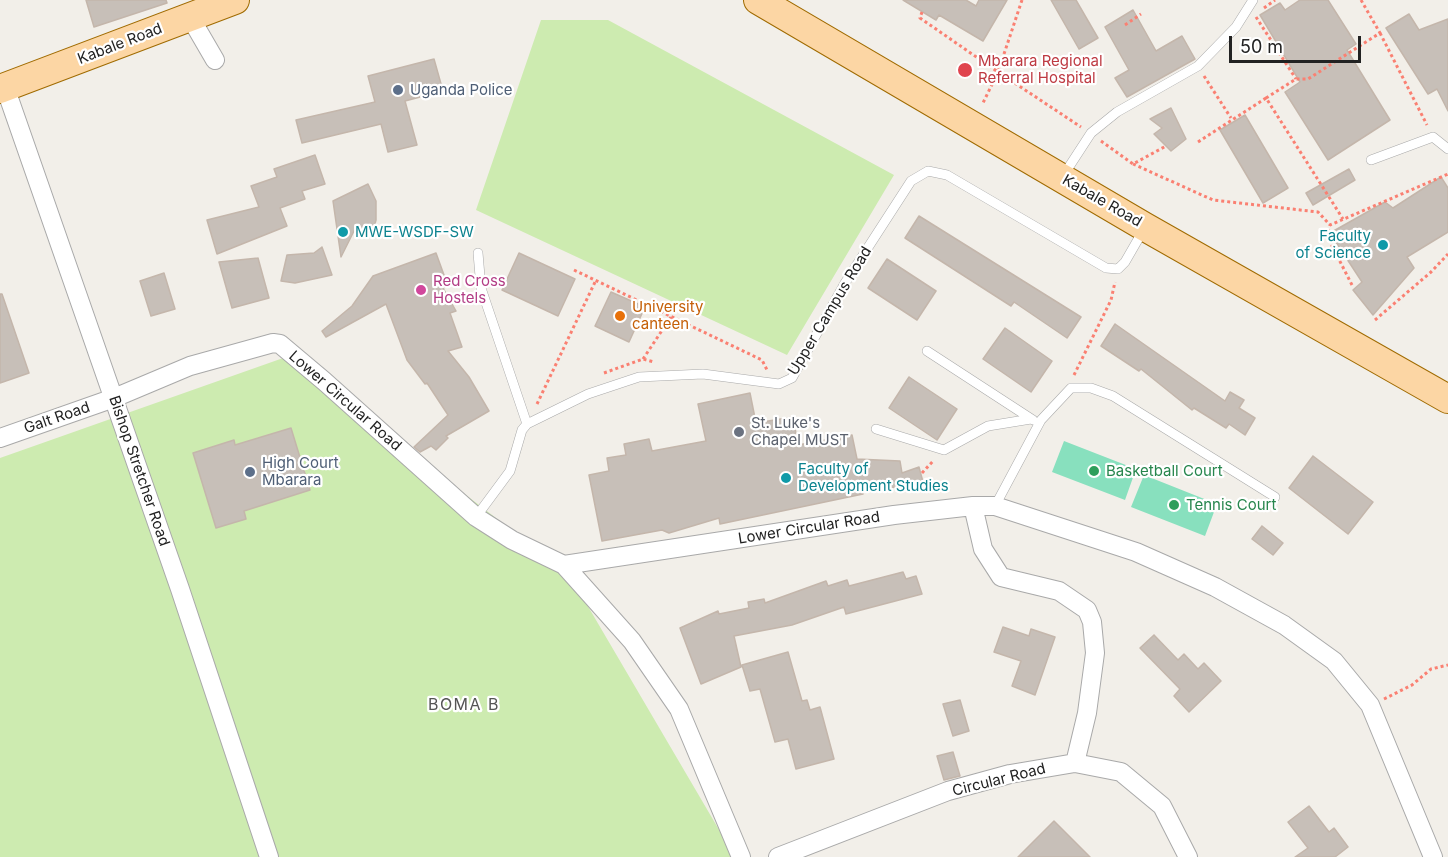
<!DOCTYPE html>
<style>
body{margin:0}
#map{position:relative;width:1448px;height:857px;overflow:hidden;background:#f2efe9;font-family:Inter,sans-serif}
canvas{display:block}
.scale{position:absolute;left:1229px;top:36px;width:132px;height:27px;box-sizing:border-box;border:3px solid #222;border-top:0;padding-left:8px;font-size:18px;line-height:21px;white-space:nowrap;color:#222;-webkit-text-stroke:4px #fff;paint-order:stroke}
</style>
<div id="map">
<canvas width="1448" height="857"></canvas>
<div class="scale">50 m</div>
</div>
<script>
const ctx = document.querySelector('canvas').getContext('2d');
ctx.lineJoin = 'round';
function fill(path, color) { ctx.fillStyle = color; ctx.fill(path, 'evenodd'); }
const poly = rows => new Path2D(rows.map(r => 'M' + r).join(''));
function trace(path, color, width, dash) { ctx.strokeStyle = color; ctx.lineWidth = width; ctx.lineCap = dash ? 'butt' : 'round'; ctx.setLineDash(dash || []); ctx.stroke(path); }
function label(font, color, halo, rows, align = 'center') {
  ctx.font = font + ' Inter,sans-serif'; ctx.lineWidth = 4.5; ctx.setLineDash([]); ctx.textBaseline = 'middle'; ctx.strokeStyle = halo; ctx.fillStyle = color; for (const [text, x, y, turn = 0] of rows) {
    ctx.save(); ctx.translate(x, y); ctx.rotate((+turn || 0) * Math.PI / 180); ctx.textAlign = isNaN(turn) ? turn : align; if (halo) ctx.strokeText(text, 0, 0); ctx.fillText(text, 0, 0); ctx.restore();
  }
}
fill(poly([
 [541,20,608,20,894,175,787,355,476,210],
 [286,357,569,574,735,857,0,857,0,458]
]), '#cdebb0');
fill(poly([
 [1064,441,1136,469,1125,500,1052,472],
 [1144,475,1217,504,1205,536,1131,507]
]), '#88e0be');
const building = poly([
 [86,0,166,0,167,3,94,27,86,0],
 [903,0,966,0,976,6,979,0,1007,0,983,41,939,15,936,20,903,0],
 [1051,0,1076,0,1098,38,1079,49,1051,0],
 [1300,0,1328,0,1356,44,1347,50,1390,120,1328,160,1285,92,1300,82,1260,15,1280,3,1285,10,1300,0],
 [1133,10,1156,51,1182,36,1195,59,1127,97,1115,78,1129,70,1105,27,1133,10],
 [1409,14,1419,30,1448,19,1448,111,1437,89,1428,94,1386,28,1409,14],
 [434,59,443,91,405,101,417,145,388,152,381,124,302,143,296,120,375,102,368,76,434,59],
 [1171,108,1186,139,1171,151,1154,134,1162,128,1150,119,1171,108],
 [1245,115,1288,188,1263,203,1220,130,1245,115],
 [315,155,325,184,302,191,305,199,280,208,287,226,217,254,207,220,259,207,251,186,277,177,274,169,315,155],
 [1349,169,1355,180,1313,205,1306,193,1349,169],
 [1441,177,1448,188,1448,232,1407,257,1414,268,1373,315,1353,290,1362,282,1330,233,1385,202,1393,208,1441,177],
 [368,184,376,201,376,220,372,235,354,231,341,257,333,201,368,184],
 [919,216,1081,317,1067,338,1014,302,1011,306,905,238,919,216],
 [322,247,332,275,295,283,281,281,287,255,314,253,322,247],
 [436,253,448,286,443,288,456,311,450,313,462,347,448,351,469,377,489,411,446,436,448,438,436,450,431,446,420,452,414,447,448,415,427,383,425,384,407,360,386,304,326,337,322,331,352,306,373,276,436,253],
 [519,253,575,279,558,316,502,290,519,253],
 [258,258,269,298,232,308,219,262,258,258],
 [887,259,936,291,917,320,868,288,887,259],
 [164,273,175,309,151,316,140,281,164,273],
 [611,292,645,307,629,342,595,326,611,292],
 [0,294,2,294,29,373,0,383,0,294],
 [1115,324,1225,401,1230,392,1244,400,1239,408,1255,418,1245,435,1229,424,1226,428,1194,408,1192,410,1141,369,1139,371,1101,346,1115,324],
 [1005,328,1052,361,1031,392,983,359,1005,328],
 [909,377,957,409,937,440,889,408,909,377],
 [750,393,756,423,793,417,798,445,852,435,857,459,900,461,902,473,919,467,923,482,909,486,862,490,863,494,720,524,719,518,669,533,662,530,602,541,589,475,609,471,607,458,626,455,624,444,649,439,652,451,706,441,698,404,750,393],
 [291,428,310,490,244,511,246,519,216,528,193,453,234,440,235,445,291,428],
 [1313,456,1373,502,1348,534,1289,488,1313,456],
 [1262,526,1283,543,1273,555,1252,539,1262,526],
 [903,572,906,579,916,576,922,594,846,614,844,607,792,625,734,636,741,667,701,684,680,628,718,611,719,614,749,608,748,602,764,599,765,603,826,581,828,586,847,580,849,586,903,572],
 [1003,627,1029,636,1031,629,1055,637,1035,695,1012,686,1021,661,994,652,1003,627],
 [1154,635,1178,660,1184,654,1198,669,1204,663,1221,681,1189,712,1174,696,1180,689,1140,648,1154,635],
 [788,652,802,701,807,700,810,710,820,707,834,759,796,769,788,739,775,742,760,689,750,691,742,665,788,652],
 [960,700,969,731,953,736,943,704,960,700],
 [953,752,960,776,944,780,937,756,953,752],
 [1309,806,1329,832,1334,828,1348,847,1335,857,1295,857,1308,848,1288,822,1309,806],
 [1054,821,1090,857,1018,857,1054,821]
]);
fill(building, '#c7bfb8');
trace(building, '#c4b6ab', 1.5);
const service = poly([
 [1371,160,1433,137,1448,149],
 [1063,176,1091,133,1117,112,1198,66,1236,27,1253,0],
 [478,253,481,288,527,424],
 [927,351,1033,420],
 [876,429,944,450,988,426,1031,419],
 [995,506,1041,420,1071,388,1091,388,1113,396,1275,497],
 [476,517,510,471,522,430,527,424,588,394,639,377,703,374,779,384,792,378,845,283,911,181,928,171,947,175,1106,268,1118,269,1125,262,1144,229]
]);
const minor = poly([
 [190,17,215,60],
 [5,87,180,589,269,857],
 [0,438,114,398,190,366,273,343,280,344,324,381,476,517,512,540,564,565,894,515,973,506,995,506,1136,552,1215,587,1284,625,1334,661,1370,705,1433,857],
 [973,506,983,549,1001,577,1059,591,1087,610,1092,622,1095,653,1087,713,1075,763],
 [564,565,632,641,679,709,741,857],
 [778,857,948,791,1010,774,1075,763,1121,772,1162,806,1188,857]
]);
const primary = poly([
 [758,0,1145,227,1448,399],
 [0,89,235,0]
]);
trace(service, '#a9a9a9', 10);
trace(minor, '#a9a9a9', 20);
trace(primary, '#a06b00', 30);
trace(poly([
 [1022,0,998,72,1081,127],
 [1264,8,1275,0],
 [922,12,920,18,998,72,982,105],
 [1256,17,1296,79],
 [1125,25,1141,14],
 [1380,33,1427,125],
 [1204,76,1231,118],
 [1266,98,1296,79,1308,79,1380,33,1361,0],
 [1101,141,1133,164,1166,146],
 [1198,142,1266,98,1343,219],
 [1133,164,1213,200,1318,212,1330,225],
 [574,270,762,360,767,370],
 [1352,285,1326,234,1330,225,1448,174],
 [1375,320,1431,272,1448,254],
 [643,359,671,317],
 [604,373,643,359,654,362],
 [1074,375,1111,300,1115,282],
 [537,404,596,280],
 [922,473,934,460],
 [1384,699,1412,685,1431,669,1448,665]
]), '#fa8072', 3, [3, 3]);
trace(service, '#fff', 9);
trace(minor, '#fff', 18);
trace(primary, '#fcd6a4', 28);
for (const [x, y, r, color] of [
 [965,70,8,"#e0444e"],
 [398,90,6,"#5c6f8a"],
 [343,232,6,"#0f9aa8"],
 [1383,245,6,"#0f9aa8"],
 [421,290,6,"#d1479c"],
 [620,316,6,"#e8710a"],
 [739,432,6,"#6b7280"],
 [1094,471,6,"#2e9e5b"],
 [250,472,6,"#5c6f8a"],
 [786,478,6,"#0f9aa8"],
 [1174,505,6,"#2e9e5b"]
]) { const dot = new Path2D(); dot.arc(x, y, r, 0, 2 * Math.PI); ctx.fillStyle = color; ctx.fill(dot); trace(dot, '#fff', 2); }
label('15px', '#222', '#fff', [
 ["Kabale Road",120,44,-21],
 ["Kabale Road",1102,201,30],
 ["Upper Campus Road",830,311,-59],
 ["Lower Circular Road",345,401,41],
 ["Galt Road",57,418,-19],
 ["Bishop Stretcher Road",139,471,71],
 ["Lower Circular Road",809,528,-9],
 ["Circular Road",999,780,-14]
]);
label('15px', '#be3a42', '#fff', [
 ["Mbarara Regional",978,61],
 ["Referral Hospital",978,78]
], 'left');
label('15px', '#4e5e75', '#fff', [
 ["Uganda Police",410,90],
 ["High Court",262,463],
 ["Mbarara",262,480]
], 'left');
label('15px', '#0d838f', '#fff', [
 ["MWE-WSDF-SW",355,232],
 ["Faculty",1371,236,"right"],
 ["of Science",1371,253,"right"],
 ["Faculty of",798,469],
 ["Development Studies",798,486]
], 'left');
label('15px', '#b23c85', '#fff', [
 ["Red Cross",433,281],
 ["Hostels",433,298]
], 'left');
label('15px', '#c56008', '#fff', [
 ["University",632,307],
 ["canteen",632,324]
], 'left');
label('15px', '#5b616d', '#fff', [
 ["St. Luke's",751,423],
 ["Chapel MUST",751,440]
], 'left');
label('15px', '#27864d', '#fff', [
 ["Basketball Court",1106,471],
 ["Tennis Court",1186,505]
], 'left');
ctx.letterSpacing = '1.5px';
label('16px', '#555', '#fff', [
 ["BOMA B",464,705]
]);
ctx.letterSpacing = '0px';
</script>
